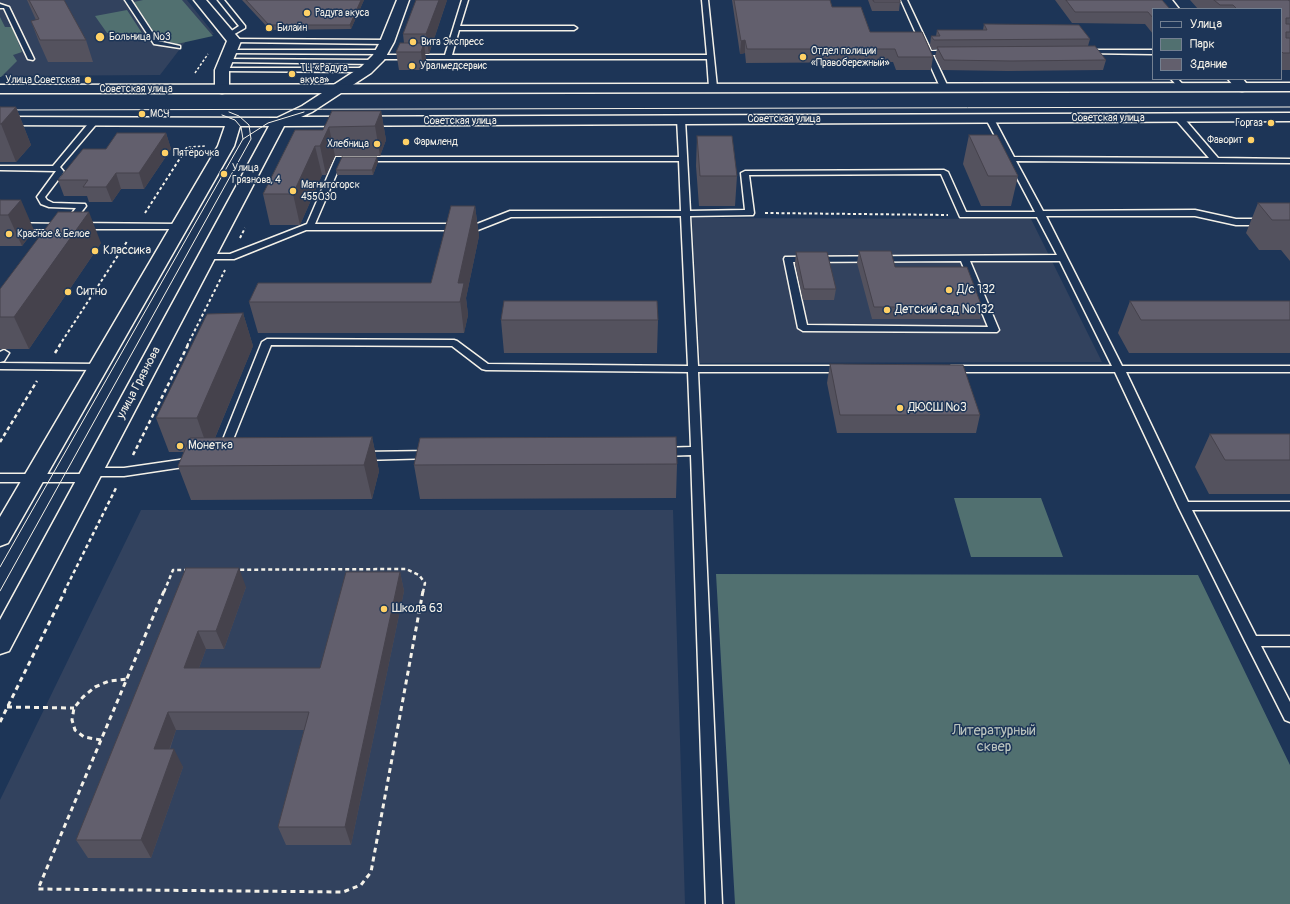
<!DOCTYPE html>
<meta charset="utf-8">
<style>
body{margin:0}
#map{position:relative;width:1290px;height:904px;overflow:hidden;background:#1d3557;font-family:Pangolin,sans-serif}
canvas{display:block}
.legend{position:absolute;left:1152px;top:8px;width:130px;height:72px;box-sizing:border-box;background:#1d3557;border:1px solid #738091;margin:0;padding:5px 7px;list-style:none;font-size:12px;color:#f4f1e8}
.legend li{display:flex;align-items:center;gap:8px;height:20px}
.legend b{width:20px;border:1px solid #738091}
</style>
<div id="map">
<canvas width="1290" height="904"></canvas>
<ul class="legend">
<li><b style="height:5px;background:#1d3557"></b>Улица</li>
<li><b style="height:11px;background:#517070"></b>Парк</li>
<li><b style="height:11px;background:#625f6d"></b>Здание</li>
</ul>
</div>
<script>
const ctx = document.querySelector('canvas').getContext('2d');
ctx.lineJoin = 'round';
function fill(path, color) { ctx.fillStyle = color; ctx.fill(path, 'evenodd'); }
const poly = rows => new Path2D(rows.map(r => 'M' + r).join(''));
function trace(path, color, width, dash) { ctx.strokeStyle = color; ctx.lineWidth = width; ctx.lineCap = dash ? 'butt' : 'round'; ctx.setLineDash(dash || []); ctx.stroke(path); }
function label(font, color, halo, rows, align = 'center') {
  ctx.font = font + ' Pangolin,sans-serif'; ctx.lineWidth = 3; ctx.setLineDash([]); ctx.textBaseline = 'middle'; ctx.strokeStyle = halo; ctx.fillStyle = color; for (const [text, x, y, turn = 0] of rows) {
    ctx.save(); ctx.translate(x, y); ctx.rotate((+turn || 0) * Math.PI / 180); ctx.textAlign = isNaN(turn) ? turn : align; if (halo) ctx.strokeText(text, 0, 0); ctx.fillText(text, 0, 0); ctx.restore();
  }
}
fill(poly([
 [0,0,187,0,214,34,186,41,160,75,0,76],
 [692,218,1031,219,1102,362,700,363],
 [141,510,673,510,685,904,0,904,0,800]
]), '#32425e');
fill(poly([
 [143,0,182,0,213,36,177,44,158,38,134,2],
 [127,10,142,33,107,33,95,16],
 [0,17,5,27,12,27,22,52,13,55,17,61,1,77,0,77],
 [954,498,1041,498,1063,557,971,557],
 [716,574,1198,575,1290,765,1290,904,735,904]
]), '#517070');
const service = poly([
 [125,0,131,0,158,41,180,46,180,48,154,44,125,0],
 [218,0,224,0,245,26,245,28,231,36,227,36,227,34,239,26,218,0],
 [462,0,468,0,460,26,574,26,577,28,574,30,459,30,452,55,707,55,702,0,708,0,717,87,713,89,709,87,707,59,379,59,376,57,379,55,445,55,462,0],
 [901,0,907,0,931,51,951,51,954,53,951,55,933,55,948,87,944,89,940,87,901,0],
 [0,4,9,7,34,59,33,60,28,59,4,8,0,8,0,4],
 [234,39,387,40,390,42,387,44,232,42,231,41,234,39],
 [230,50,383,50,386,52,383,54,228,53,228,51,230,50],
 [1087,50,1153,50,1153,54,1085,53,1085,51,1087,50],
 [226,59,375,60,378,62,375,64,224,62,224,60,226,59],
 [222,68,366,68,369,70,366,72,220,71,219,70,222,68],
 [1171,79,1178,79,1185,87,1183,88,1179,88,1171,79],
 [1176,116,1182,116,1218,158,1290,159,1290,163,1016,161,1043,211,1195,210,1236,219,1290,219,1290,225,1236,225,1195,216,1046,216,1122,366,1290,366,1290,372,1126,372,1188,502,1290,502,1290,510,1192,510,1256,636,1290,636,1290,646,1261,646,1290,702,1290,722,1285,720,1245,641,1178,506,1115,372,951,372,946,369,951,366,1112,366,1060,261,970,261,999,330,997,332,803,331,798,328,784,259,785,257,1057,255,1037,217,960,217,941,174,749,175,754,213,753,215,690,216,698,366,843,366,848,369,843,372,698,372,722,904,706,904,691,455,662,456,658,455,656,452,658,449,662,448,691,447,688,372,486,370,482,369,452,346,271,345,228,452,227,455,223,456,219,455,218,452,262,342,267,339,454,340,457,341,488,364,688,366,681,216,511,217,478,230,306,230,234,259,204,259,203,257,204,255,207,254,230,254,307,224,336,157,679,157,677,119,681,117,685,119,690,211,745,210,741,173,745,171,944,170,948,172,966,212,1035,212,986,119,987,117,990,117,994,119,1014,157,1209,158,1176,120,1176,116],
 [342,161,679,161,681,211,510,211,477,224,315,224,342,161],
 [961,261,988,327,807,325,793,262,961,261],
 [92,119,98,119,99,121,60,167,64,172,45,197,47,200,53,203,85,204,86,206,73,223,179,224,183,227,182,229,0,229,0,223,64,224,76,208,49,207,41,204,37,197,56,171,0,170,0,166,53,166,92,119],
 [4,350,9,353,4,361,0,362,0,352,4,350],
 [0,363,98,364,103,367,98,370,0,369,0,363],
 [430,451,434,452,436,455,434,458,362,460,358,459,356,456,358,453,362,452,430,451],
 [193,458,197,459,199,462,197,465,124,476,93,476,95,478,93,481,89,482,0,482,0,474,88,474,86,472,88,469,92,468,124,468,193,458]
]);
const minor = poly([
 [1159,0,1172,0,1179,9,1166,9,1159,0],
 [1228,79,1243,79,1249,87,1247,90,1242,91,1237,90,1228,79]
]);
const secondary = poly([
 [194,0,206,0,241,41,229,70,229,89,227,92,222,93,217,92,215,89,215,70,227,41,194,0],
 [397,0,409,0,394,42,384,60,371,73,342,92,337,93,332,92,330,89,332,86,361,67,373,55,380,42,397,0]
]);
const primary = poly([
 [1290,83,1290,91,341,93,312,112,301,117,1290,113,1290,121,284,126,9,651,0,654,0,620,269,126,240,126,234,146,8,543,0,546,0,517,218,146,225,126,0,125,0,117,277,118,302,106,322,93,0,93,0,85,1290,83]
]);
trace(service, '#f4f1e8', 3);
trace(minor, '#f4f1e8', 3);
trace(secondary, '#f4f1e8', 3);
trace(primary, '#f4f1e8', 3);
trace(poly([
 [195,73,208,54],
 [183,153,187,147,205,146]
]), '#f4f1e8', 1.5, [2.5, 2]);
trace(poly([
 [145,213,184,152],
 [765,213,948,215],
 [240,238,245,228],
 [59,346,128,240],
 [187,346,225,270]
]), '#f4f1e8', 2, [3, 2.5]);
trace(poly([
 [55,353,60,345],
 [0,442,37,381],
 [133,455,188,345],
 [64,592,117,486],
 [164,592,173,570,406,569,419,575,425,583,423,592]
]), '#f4f1e8', 2.5, [4, 3]);
trace(poly([
 [164,591,38,889,343,892,361,885,371,872,423,591],
 [7,707,74,708],
 [0,722,65,591],
 [101,740,84,737,75,730,72,720,74,708,83,697,95,687,109,681,127,679]
]), '#f4f1e8', 3, [5, 4]);
fill(service, '#1d3557');
fill(minor, '#1d3557');
fill(secondary, '#1d3557');
fill(primary, '#1d3557');
trace(poly([
 [0,110,1290,107],
 [222,115,235,120,241,127,243,139],
 [0,567,243,139,268,123,304,112],
 [0,591,251,139,249,125,239,116,229,112]
]), '#f4f1e8', 1);
fill(poly([
 [27,0,64,0,86,40,93,62,48,62,39,42,31,21,36,20],
 [242,0,364,0,351,29,270,30],
 [447,0,429,54,425,54,426,60,423,70,399,70,396,52,404,43,403,34],
 [732,0,830,0,832,7,870,32,933,57,931,70,896,70,893,62,746,63,745,53,740,54],
 [868,0,900,0,900,2,899,11,872,11],
 [1055,0,1162,0,1153,9,1153,34,1145,24,1072,23],
 [1190,0,1290,0,1290,70,1281,70,1281,9,1198,9],
 [984,24,1090,39,1088,46,1106,60,1103,70,1008,71,942,70,935,56,937,49,932,50,930,45,931,36,936,36,937,30,983,30],
 [0,107,16,107,31,145,16,162,0,162],
 [332,111,381,111,386,140,380,156,335,156,326,175,322,175,300,225,270,225,263,194,323,130],
 [166,133,171,149,144,189,121,189,112,202,89,202,87,196,64,196,58,180,106,149],
 [969,135,1018,176,1011,206,981,206,963,164],
 [697,136,737,176,735,206,699,206,696,166],
 [378,162,373,175,337,175,336,170],
 [0,200,34,230,22,246,0,246],
 [1258,203,1290,203,1290,261,1281,250,1259,250,1246,233],
 [475,206,479,236,466,298,468,315,464,333,258,333,249,302,431,283],
 [101,243,29,349,0,349,0,289],
 [859,251,895,267,982,307,980,319,872,319,857,263],
 [796,252,836,289,834,300,803,300,795,263],
 [1130,301,1290,301,1290,353,1129,353,1118,333],
 [243,313,253,346,215,438,372,437,379,471,372,499,191,500,178,466,184,452,169,452,156,418],
 [501,320,658,320,657,353,504,353],
 [830,364,980,415,976,433,837,433,827,383],
 [1210,434,1290,434,1290,494,1209,494,1195,467],
 [677,464,676,498,420,499,414,465],
 [186,568,246,587,224,649,206,649,199,668,320,668,400,572,404,591,351,845,286,845,278,827,304,730,176,730,170,749,183,767,151,858,88,858,76,840]
]), '#54525e');
fill(poly([
 [361,0,364,0,351,29,350,25],
 [439,0,447,0,429,54,426,34],
 [745,40,745,53,740,54,741,41],
 [424,43,426,60,423,70,421,52],
 [16,107,31,145,16,162,1,124],
 [381,111,386,140,380,156,375,126],
 [329,127,335,156,326,175,320,146],
 [166,133,171,149,144,189,139,173],
 [315,146,322,175,300,225,293,194],
 [377,157,378,162,373,175,372,170],
 [116,173,121,189,112,202,106,187],
 [21,200,34,230,22,246,8,215],
 [475,206,479,236,466,298,468,315,464,333,458,283],
 [89,212,101,243,29,349,14,317],
 [243,313,253,346,209,452,197,418],
 [372,437,379,471,372,499,364,465],
 [239,568,246,587,224,649,216,631],
 [400,572,404,591,351,845,345,827],
 [198,631,206,649,192,687,184,668],
 [168,712,176,730,163,767,154,749],
 [174,749,183,767,151,858,141,840]
]), '#45424c');
const building = poly([
 [29,0,64,0,86,40,40,40,31,21,39,19,29,0],
 [246,0,361,0,350,25,269,25,246,0],
 [416,0,439,0,426,34,403,34,416,0],
 [734,0,830,0,832,7,861,7,870,32,922,32,933,57,898,57,895,49,747,49,745,40,741,41,734,0],
 [873,0,900,0,900,2,874,2,873,0],
 [1066,0,1162,0,1170,9,1153,9,1153,18,1148,12,1075,12,1066,0],
 [1214,0,1288,0,1290,1,1290,18,1286,18,1286,24,1290,24,1290,32,1286,32,1286,38,1290,38,1290,53,1283,53,1281,51,1281,9,1237,9,1233,5,1220,5,1214,0],
 [984,24,1079,25,1090,39,934,40,931,36,940,36,937,30,987,30,984,24],
 [400,43,424,43,421,52,396,52,400,43],
 [1095,46,1106,60,1011,61,944,60,937,47,1095,46],
 [0,107,16,107,1,124,0,124,0,107],
 [332,111,381,111,375,126,329,127,320,146,315,146,293,194,263,194,295,130,323,130,332,111],
 [117,133,166,133,139,173,116,173,106,187,83,187,88,180,58,180,83,149,106,149,117,133],
 [969,135,997,135,1018,176,988,176,969,135],
 [697,136,732,136,737,176,700,176,697,136],
 [342,157,377,157,372,170,336,170,342,157],
 [0,200,21,200,8,215,0,215,0,200],
 [1258,203,1290,203,1290,220,1272,220,1258,203],
 [451,206,475,206,458,283,464,283,460,302,249,302,258,283,431,283,451,206],
 [58,212,89,212,14,317,0,317,0,289,58,212],
 [859,251,891,251,895,267,967,267,982,307,874,307,859,251],
 [796,252,827,252,836,289,804,289,796,252],
 [504,301,657,301,658,320,501,320,504,301],
 [1130,301,1290,301,1290,320,1141,320,1130,301],
 [243,313,197,418,156,418,207,314,243,313],
 [830,364,963,365,980,415,840,415,830,364],
 [1210,434,1290,434,1290,460,1225,460,1210,434],
 [372,437,364,465,178,466,190,438,372,437],
 [676,437,677,464,414,465,420,438,676,437],
 [186,568,239,568,216,631,198,631,184,668,320,668,346,572,400,572,345,827,278,827,309,712,168,712,154,749,174,749,141,840,76,840,186,568]
]);
fill(building, '#625f6d');
trace(building, '#45424c', 1);
for (const [x, y, r, color] of [
 [307,13,4,"#ffd166"],
 [269,28,4,"#ffd166"],
 [100,37,5,"#ffd166"],
 [413,42,4,"#ffd166"],
 [803,57,4,"#ffd166"],
 [412,66,4,"#ffd166"],
 [292,74,4,"#ffd166"],
 [88,80,4,"#ffd166"],
 [142,114,4,"#ffd166"],
 [1271,123,4,"#ffd166"],
 [1251,140,4,"#ffd166"],
 [406,142,4,"#ffd166"],
 [377,144,4,"#ffd166"],
 [165,153,4,"#ffd166"],
 [224,174,4,"#ffd166"],
 [293,191,4,"#ffd166"],
 [9,234,4,"#ffd166"],
 [95,251,4,"#ffd166"],
 [949,290,4,"#ffd166"],
 [68,292,4,"#ffd166"],
 [887,310,4,"#ffd166"],
 [900,408,4,"#ffd166"],
 [180,446,4,"#ffd166"],
 [384,609,4,"#ffd166"]
]) { const dot = new Path2D(); dot.arc(x, y, r, 0, 2 * Math.PI); ctx.fillStyle = color; ctx.fill(dot); trace(dot, '#1d3557', 1.5); }
label('10px', '#f4f1e8', '#1d3557', [
 ["Радуга вкуса",315,13],
 ["Билайн",277,28],
 ["Больница №3",109,37],
 ["Вита Экспресс",421,42],
 ["Отдел полиции",811,51],
 ["«Правобережный»",811,63],
 ["Уралмедсервис",420,66],
 ["ТЦ «Радуга",300,68],
 ["вкуса»",300,80],
 ["Улица Советская",80,80,"right"],
 ["МСЧ",150,114],
 ["Горгаз",1263,123,"right"],
 ["Фаворит",1243,140,"right"],
 ["Фармленд",414,142],
 ["Хлебница",369,144,"right"],
 ["Пятёрочка",173,153],
 ["Улица",232,168],
 ["Грязнова, 4",232,180],
 ["Магнитогорск",301,185],
 ["455030",301,197],
 ["Красное & Белое",17,234]
], 'left');
label('10px', '#f4f1e8', '#1d3557', [
 ["Советская улица",136,89],
 ["Советская улица",1108,118],
 ["Советская улица",784,119],
 ["Советская улица",460,121]
]);
label('12px', '#f4f1e8', '#1d3557', [
 ["Классика",103,251],
 ["Д/с 132",957,290],
 ["Ситно",76,292],
 ["Детский сад №132",895,310],
 ["ДЮСШ №3",908,408],
 ["Монетка",188,446],
 ["Школа 63",392,609]
], 'left');
label('12px', '#f4f1e8', '#1d3557', [
 ["улица Грязнова",139,383,-62]
]);
label('14px', '#bbc4be', '#1d3557', [
 ["Литературный",994,731],
 ["сквер",994,747]
]);
</script>
